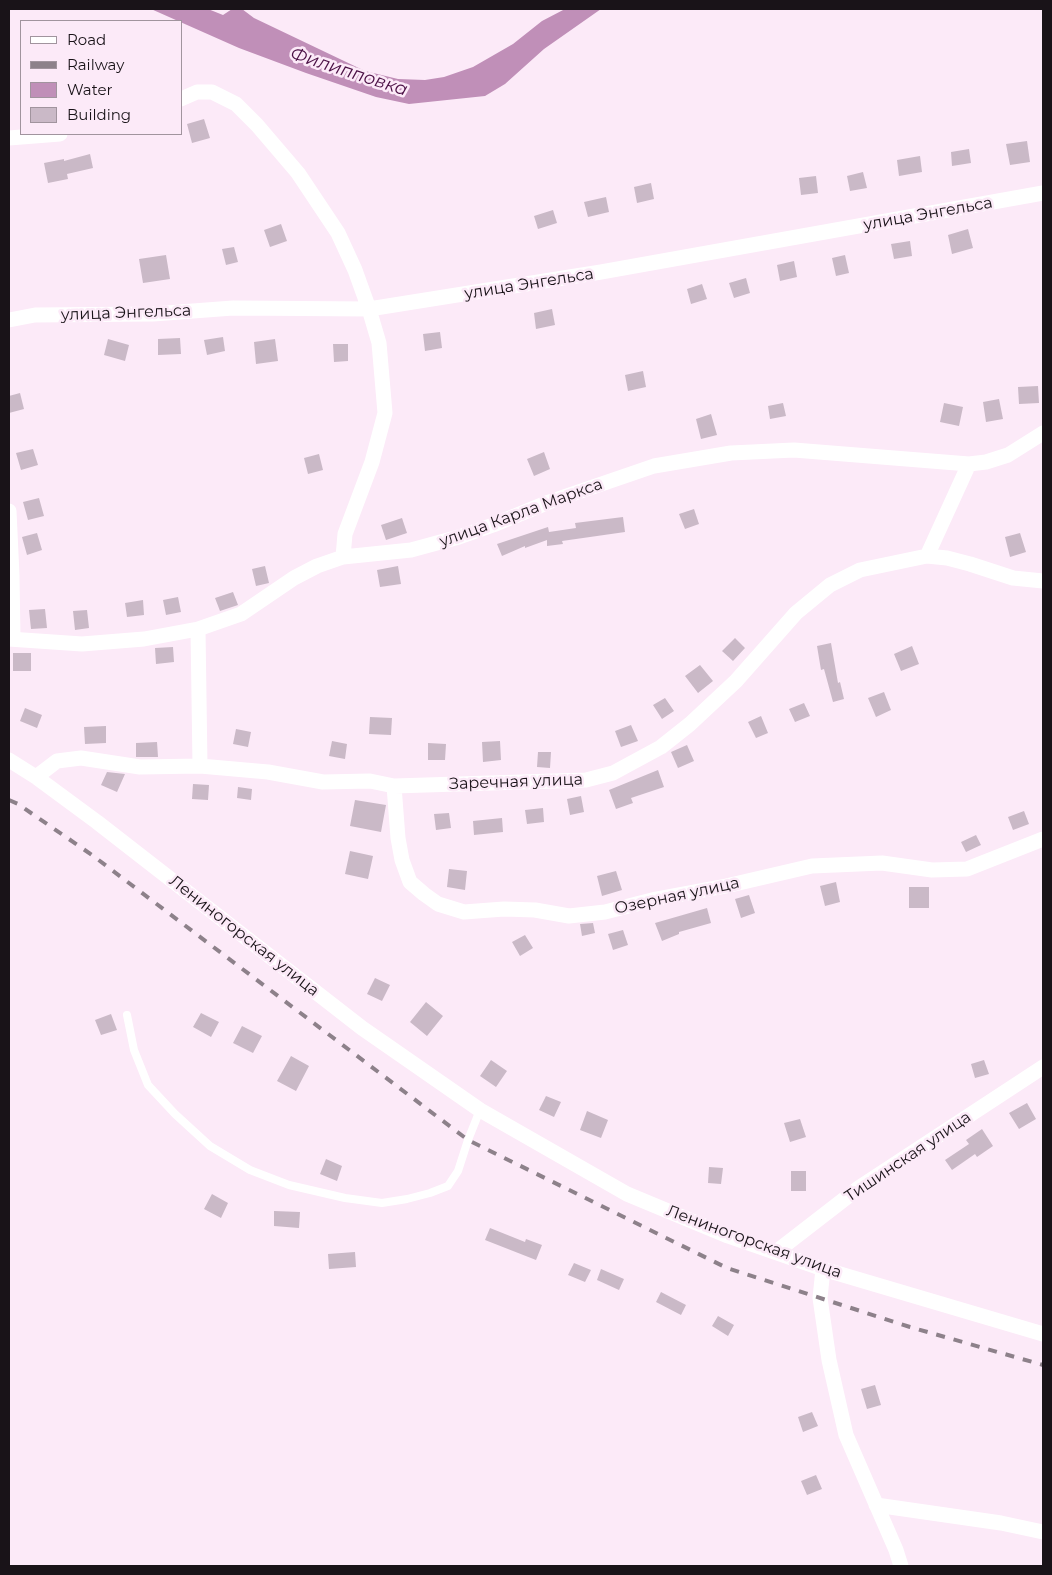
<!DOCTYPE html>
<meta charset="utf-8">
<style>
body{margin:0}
#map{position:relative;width:1052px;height:1575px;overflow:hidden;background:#fceaf8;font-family:Montserrat,sans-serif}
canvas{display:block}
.frame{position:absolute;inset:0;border:10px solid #191318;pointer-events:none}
.legend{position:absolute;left:20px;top:20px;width:162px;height:115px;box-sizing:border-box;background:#fceaf8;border:1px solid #a1949e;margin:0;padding:6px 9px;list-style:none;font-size:15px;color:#191318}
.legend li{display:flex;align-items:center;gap:10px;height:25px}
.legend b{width:25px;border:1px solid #a1949e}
</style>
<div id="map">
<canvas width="1052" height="1575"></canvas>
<div class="frame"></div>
<ul class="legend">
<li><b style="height:6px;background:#fff"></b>Road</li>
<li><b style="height:6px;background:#8d818a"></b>Railway</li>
<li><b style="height:14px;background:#c08fb8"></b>Water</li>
<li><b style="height:14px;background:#cab9c7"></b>Building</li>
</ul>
</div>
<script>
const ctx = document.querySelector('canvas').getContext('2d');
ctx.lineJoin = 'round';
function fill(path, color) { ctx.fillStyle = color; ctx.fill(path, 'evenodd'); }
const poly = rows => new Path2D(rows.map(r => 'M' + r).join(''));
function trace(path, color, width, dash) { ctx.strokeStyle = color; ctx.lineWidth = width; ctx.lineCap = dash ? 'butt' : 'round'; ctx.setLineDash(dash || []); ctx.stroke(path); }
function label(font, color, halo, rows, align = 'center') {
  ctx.font = font + ' Montserrat,sans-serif'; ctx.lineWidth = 5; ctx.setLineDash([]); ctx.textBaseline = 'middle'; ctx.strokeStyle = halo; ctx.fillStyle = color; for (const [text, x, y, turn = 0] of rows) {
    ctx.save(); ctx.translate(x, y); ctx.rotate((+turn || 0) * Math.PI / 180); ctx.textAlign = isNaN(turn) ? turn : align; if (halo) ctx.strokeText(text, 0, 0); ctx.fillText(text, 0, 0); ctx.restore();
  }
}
fill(poly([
 [151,9,208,9,223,15,232,9,242,9,254,18,365,71,398,79,425,80,444,77,473,67,513,44,542,21,565,9,601,9,544,49,505,84,485,96,409,104,376,97,306,73,239,48]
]), '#c08fb8');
fill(poly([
 [204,119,210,138,192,143,187,124],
 [1027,141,1030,162,1010,165,1006,144],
 [969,149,971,163,952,166,951,152],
 [90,154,93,168,67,174,68,179,48,183,44,163,64,159,64,161],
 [920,156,922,172,899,176,897,160],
 [863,172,867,188,850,191,847,176],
 [816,176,818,193,801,195,799,178],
 [651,183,654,199,637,203,634,187],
 [606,197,609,212,588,217,584,202],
 [553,210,557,223,538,229,534,216],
 [281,224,287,241,270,247,264,230],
 [968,229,973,248,952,254,948,235],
 [910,241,912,256,894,259,891,244],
 [234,247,238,262,226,265,222,249],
 [166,255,170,279,143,283,139,259],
 [845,255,849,273,836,276,832,258],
 [794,261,797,277,780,281,777,265],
 [746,278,750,293,734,298,729,283],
 [702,284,707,299,691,304,687,289],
 [552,309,555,325,536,329,534,313],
 [440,332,442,348,425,351,423,334],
 [223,337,225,351,207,355,204,340],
 [180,338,181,354,158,355,158,339],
 [108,339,129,345,125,361,104,355],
 [275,339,278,361,256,364,254,342],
 [333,344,348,344,348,361,334,362],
 [643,371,646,387,628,391,625,375],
 [1038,386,1039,403,1019,404,1018,387],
 [20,393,24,409,9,413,9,396],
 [999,399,1003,419,986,422,983,402],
 [783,403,786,416,770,419,768,406],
 [944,403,963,407,959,426,940,422],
 [711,414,717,435,701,439,696,419],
 [33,449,38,465,21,470,16,453],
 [544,452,550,469,534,476,527,459],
 [319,454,323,470,308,474,304,458],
 [39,498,44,516,28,520,23,502],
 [694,509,699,524,685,529,679,514],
 [623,517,625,532,562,541,563,544,547,546,547,540,525,548,525,546,502,556,497,544,548,527,549,532,576,528,575,523],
 [402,518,407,533,386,540,381,525],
 [37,533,42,550,27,555,22,537],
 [1020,533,1026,552,1010,557,1005,537],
 [265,566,269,583,256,586,252,569],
 [398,566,401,584,380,587,377,570],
 [233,592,238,605,220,611,215,598],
 [178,597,181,612,166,615,163,600],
 [143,600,144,615,127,617,125,603],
 [45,609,47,628,31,629,29,610],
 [87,610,89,628,75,630,73,611],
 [735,638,745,648,733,661,722,651],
 [831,643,838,683,840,682,844,699,833,702,824,669,821,670,817,646],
 [912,646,919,664,901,671,894,654],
 [173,647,174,662,156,664,155,648],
 [13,653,31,653,31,671,13,671],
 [700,665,713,681,698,693,685,676],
 [884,692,891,710,876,717,868,698],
 [665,698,674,711,662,719,653,705],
 [804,703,810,716,795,722,789,709],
 [25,708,42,715,37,728,20,721],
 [761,716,768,733,756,738,748,722],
 [370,717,392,718,391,735,369,734],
 [631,725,638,741,621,747,615,731],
 [106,726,106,743,85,744,84,727],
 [236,729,251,732,248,747,233,744],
 [332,741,347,744,345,759,329,756],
 [500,741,501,760,483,762,482,742],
 [157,742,158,757,136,757,136,743],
 [428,743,446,744,445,760,428,760],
 [687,745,694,761,678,768,671,752],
 [538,752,551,752,550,768,537,767],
 [658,770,664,787,631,798,633,803,616,809,609,790],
 [107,772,125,774,117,792,101,785],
 [193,784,209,785,208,800,192,799],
 [238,787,252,789,251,800,237,798],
 [581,796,584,812,570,815,567,799],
 [355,800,386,805,381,832,350,826],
 [543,808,544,822,527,824,525,810],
 [1024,811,1029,824,1013,830,1008,817],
 [449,813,451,828,436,830,434,814],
 [502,818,503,832,474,835,473,821],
 [976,835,981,845,966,852,961,842],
 [350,851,373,856,368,879,345,874],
 [449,869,467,871,465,890,447,887],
 [616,871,622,890,602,896,597,876],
 [836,882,840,902,825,906,820,886],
 [909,887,929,887,929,908,909,908],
 [749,895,755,913,741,918,735,899],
 [707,908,711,923,679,932,679,934,662,941,655,923],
 [593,923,595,933,582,936,580,924],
 [623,930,628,945,613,950,608,934],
 [525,935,533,948,520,956,512,942],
 [375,978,390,985,382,1001,367,994],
 [426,1002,443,1016,427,1036,410,1022],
 [201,1013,219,1022,211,1037,193,1027],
 [111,1014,117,1030,101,1035,95,1020],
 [242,1026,262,1036,253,1053,233,1043],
 [291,1056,309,1066,296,1091,277,1081],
 [491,1060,507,1071,496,1087,480,1076],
 [984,1060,989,1074,975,1078,971,1064],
 [546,1096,561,1102,554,1117,539,1110],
 [1027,1103,1036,1119,1019,1129,1009,1113],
 [587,1111,608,1120,601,1138,580,1130],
 [800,1119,806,1137,790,1142,784,1123],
 [982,1129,993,1146,977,1157,975,1154,952,1170,945,1160,969,1144,966,1140],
 [326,1159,342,1166,337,1181,320,1174],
 [709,1167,723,1168,721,1184,708,1183],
 [791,1171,806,1171,806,1191,791,1191],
 [212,1194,228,1203,221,1218,204,1209],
 [274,1211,300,1212,299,1228,274,1226],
 [490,1228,525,1242,526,1239,542,1245,536,1260,485,1240],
 [355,1252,356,1267,329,1269,328,1254],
 [574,1263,591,1270,585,1282,568,1275],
 [601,1269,624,1279,619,1290,597,1280],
 [661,1292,686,1305,681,1315,656,1302],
 [718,1316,734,1325,728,1336,712,1326],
 [875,1385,881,1405,867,1409,861,1389],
 [812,1412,818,1426,803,1432,798,1417],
 [816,1475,822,1489,807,1495,801,1481]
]), '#cab9c7');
trace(poly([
 [127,1015,134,1050,148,1085,175,1114,210,1146,250,1170,289,1185,345,1198,382,1203,407,1199,430,1193,448,1186,458,1171,468,1140,480,1110]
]), '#fff', 8);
trace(poly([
 [181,99,197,92,212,92,236,104,257,125,298,173,338,233,355,270,369,309,379,343,385,413,372,462,345,534,343,557],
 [9,138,60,134],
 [9,320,35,315,153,314,233,308,369,309,601,272,1043,193],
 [9,511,12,575,13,638],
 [927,556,969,464],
 [198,629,200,766],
 [9,639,82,644,144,639,198,629,241,614,294,578,317,566,343,557,411,550,459,537,493,525,549,502,654,466,731,453,794,450,969,464,986,462,1008,455,1043,433],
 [9,760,36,777,97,822,362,1028,480,1110,627,1194,728,1236,823,1269,1043,1334],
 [36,777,57,761,81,758,140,767,200,766,268,772,323,782,370,781,394,786,586,780,613,773,661,747,690,724,736,681,796,613,830,585,860,570,927,556,947,558,970,564,1013,578,1043,581],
 [394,786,398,838,402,860,410,882,424,894,438,904,464,912,504,909,535,910,569,916,605,912,656,899,726,886,812,866,882,863,932,870,967,869,1043,839],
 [776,1252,860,1187,1043,1067],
 [823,1269,820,1298,829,1360,846,1435,896,1550,901,1566],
 [876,1505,1001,1523,1043,1532]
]), '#fff', 15);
trace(poly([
 [9,800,18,804,92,855,468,1140,727,1268,910,1327,1043,1365]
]), '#8d818a', 4, [9, 9]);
label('16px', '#191318', '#fceaf8', [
 ["улица Энгельса",928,214,-10],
 ["улица Энгельса",529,284,-9],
 ["улица Энгельса",126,313,-2],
 ["улица Карла Маркса",521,513,-20],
 ["Заречная улица",516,782,-2],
 ["Озерная улица",677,896,-12],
 ["Лениногорская улица",244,936,38],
 ["Тишинская улица",908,1157,-34],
 ["Лениногорская улица",754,1242,20]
]);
label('italic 18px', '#4a0f44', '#fceaf8', [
 ["Филипповка",349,72,18]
]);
</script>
